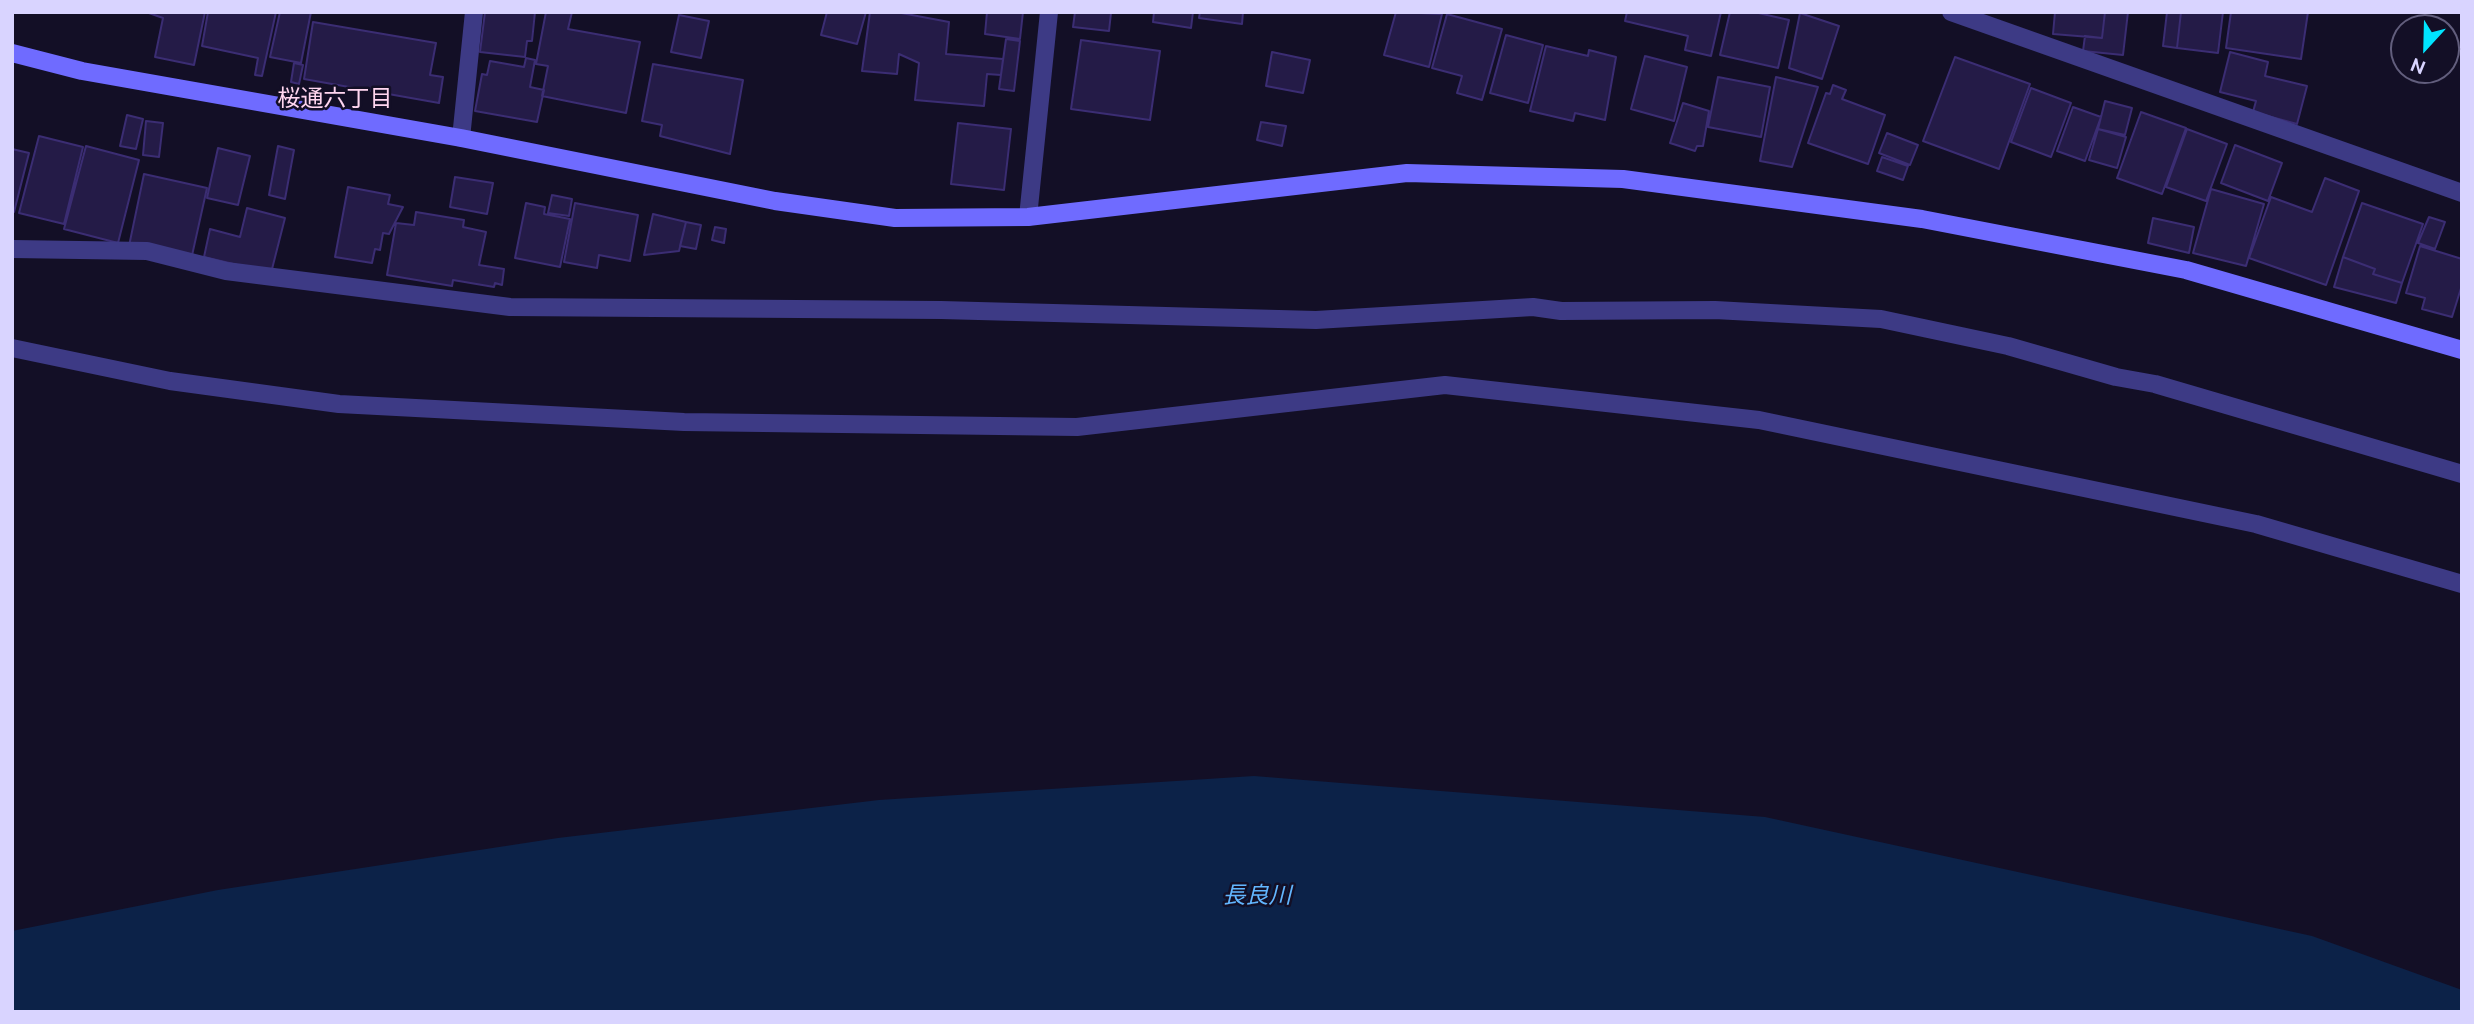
<!DOCTYPE html>
<meta charset="utf-8">
<style>
body{margin:0}
#map{position:relative;width:2474px;height:1024px;overflow:hidden;background:#130f26;font-family:Ubuntu,sans-serif}
canvas{display:block}
.frame{position:absolute;inset:0;border:14px solid #d9d4ff;pointer-events:none}
.north{position:absolute;left:2390px;top:14px;width:70px;height:70px;box-sizing:border-box;background:#130f26;border:2px solid #625e7d;border-radius:50%;rotate:202deg;font-size:19px;font-weight:700;line-height:28px;text-align:center;color:#d9d4ff}
.north::after{content:'';display:block;margin:auto;width:24px;height:32px;background:#00e5ff;clip-path:polygon(50% 0,100% 100%,50% 72%,0 100%)}
</style>
<div id="map">
<canvas width="2474" height="1024"></canvas>
<div class="frame"></div>
<div class="north">N</div>
</div>
<script>
const ctx = document.querySelector('canvas').getContext('2d');
ctx.lineJoin = 'round';
function fill(path, color) { ctx.fillStyle = color; ctx.fill(path, 'evenodd'); }
const poly = rows => new Path2D(rows.map(r => 'M' + r).join(''));
function trace(path, color, width, dash) { ctx.strokeStyle = color; ctx.lineWidth = width; ctx.lineCap = dash ? 'butt' : 'round'; ctx.setLineDash(dash || []); ctx.stroke(path); }
function label(font, color, halo, rows, align = 'center') {
  ctx.font = font + ' Ubuntu,"Noto Sans JP",sans-serif'; ctx.lineWidth = 5; ctx.setLineDash([]); ctx.textBaseline = 'middle'; ctx.strokeStyle = halo; ctx.fillStyle = color; for (const [text, x, y, turn = 0] of rows) {
    ctx.save(); ctx.translate(x, y); ctx.rotate((+turn || 0) * Math.PI / 180); ctx.textAlign = isNaN(turn) ? turn : align; if (halo) ctx.strokeText(text, 0, 0); ctx.fillText(text, 0, 0); ctx.restore();
  }
}
fill(poly([
 [1254,776,1765,817,2312,936,2462,990,2462,1012,12,1012,12,931,218,890,558,838,879,800]
]), '#0c2248');
const building = poly([
 [146,12,205,12,194,65,155,57,163,18,146,12],
 [208,12,276,12,262,76,255,75,258,58,202,46,208,12],
 [280,12,311,12,301,63,270,57,280,12],
 [485,12,535,12,532,41,527,41,525,57,480,52,485,12],
 [546,12,572,12,568,29,640,42,626,113,542,96,548,66,536,64,546,12],
 [827,12,866,12,857,44,821,35,827,12],
 [870,12,896,12,949,22,946,54,1003,59,1001,75,987,74,984,106,915,100,919,63,899,54,897,74,862,71,870,12],
 [987,12,1023,12,1020,39,985,34,987,12],
 [1075,12,1111,13,1109,31,1073,27,1075,12],
 [1154,12,1193,12,1191,28,1153,22,1154,12],
 [1200,12,1243,12,1242,24,1199,18,1200,12],
 [1396,12,1442,14,1429,67,1384,55,1396,12],
 [1627,12,1721,12,1711,56,1685,50,1688,36,1625,21,1627,12],
 [1730,12,1754,12,1789,20,1778,68,1720,55,1730,12],
 [2055,12,2105,12,2102,38,2053,34,2055,12],
 [2105,12,2128,12,2123,55,2083,51,2085,36,2102,38,2105,12],
 [2167,12,2181,12,2177,48,2163,46,2167,12],
 [2181,12,2223,12,2218,53,2177,48,2181,12],
 [2231,12,2308,12,2301,59,2226,48,2231,12],
 [1800,13,1839,26,1822,79,1789,68,1800,13],
 [1447,14,1502,29,1482,100,1457,93,1462,76,1432,68,1447,14],
 [679,15,709,21,701,58,671,52,679,15],
 [313,22,436,43,430,75,443,77,439,103,304,79,313,22],
 [1506,35,1543,45,1528,103,1490,93,1506,35],
 [1006,39,1020,41,1014,91,999,89,1006,39],
 [1081,40,1160,51,1150,120,1071,109,1081,40],
 [1546,46,1588,56,1589,50,1616,57,1605,120,1575,113,1573,121,1530,111,1546,46],
 [1272,52,1310,60,1303,93,1266,86,1272,52],
 [2230,52,2268,62,2265,76,2307,86,2297,124,2253,112,2256,101,2220,92,2230,52],
 [1645,56,1687,67,1674,121,1631,109,1645,56],
 [1955,57,2030,84,1999,169,1923,141,1955,57],
 [526,58,535,60,530,87,544,90,537,122,475,111,482,74,487,75,490,61,524,67,526,58],
 [294,63,303,65,299,84,291,82,294,63],
 [653,64,743,80,730,154,660,136,662,125,642,121,653,64],
 [1718,77,1770,87,1761,137,1708,127,1718,77],
 [1776,77,1818,87,1792,167,1760,161,1776,77],
 [1833,85,1846,90,1842,99,1885,115,1868,164,1808,143,1826,93,1830,94,1833,85],
 [2031,88,2071,103,2051,157,2011,142,2031,88],
 [2105,101,2132,108,2125,135,2098,129,2105,101],
 [1683,103,1709,111,1703,146,1697,146,1695,151,1670,143,1683,103],
 [2073,107,2101,117,2085,161,2057,151,2073,107],
 [2141,112,2186,128,2162,194,2117,178,2141,112],
 [127,115,143,119,136,149,120,146,127,115],
 [146,121,163,123,159,157,143,155,146,121],
 [1261,122,1286,126,1282,146,1257,140,1261,122],
 [958,123,1011,129,1004,190,951,184,958,123],
 [2098,129,2126,137,2117,168,2089,160,2098,129],
 [2187,129,2227,144,2206,201,2166,187,2187,129],
 [1887,133,1918,145,1910,165,1879,153,1887,133],
 [39,136,83,147,64,224,19,213,39,136],
 [2235,145,2282,163,2268,201,2221,183,2235,145],
 [86,146,139,160,118,243,64,229,86,146],
 [278,146,294,150,285,199,269,195,278,146],
 [218,148,250,156,238,205,207,198,218,148],
 [12,149,29,153,14,212,12,211,12,149],
 [1882,157,1908,166,1903,180,1877,171,1882,157],
 [144,174,207,188,191,260,129,246,144,174],
 [455,177,493,183,487,214,450,207,455,177],
 [2325,178,2359,191,2326,285,2249,258,2271,197,2312,212,2325,178],
 [348,187,390,195,388,204,403,207,389,234,383,233,380,250,375,249,372,263,335,257,348,187],
 [2211,189,2264,204,2246,266,2193,253,2211,189],
 [552,195,572,199,569,216,548,213,552,195],
 [526,203,545,207,544,214,570,219,560,267,515,258,526,203],
 [575,203,638,215,630,261,599,255,597,268,564,262,575,203],
 [2362,203,2423,224,2402,283,2373,274,2375,269,2343,257,2362,203],
 [247,208,285,218,271,273,204,257,210,229,240,237,247,208],
 [416,212,464,220,463,227,486,232,479,265,504,269,502,285,495,283,494,287,453,280,452,286,387,275,396,223,414,225,416,212],
 [653,214,686,222,679,251,644,255,653,214],
 [2429,217,2445,222,2435,249,2418,243,2429,217],
 [2153,218,2194,227,2189,253,2148,243,2153,218],
 [686,222,701,225,696,249,680,246,686,222],
 [715,227,726,229,724,243,712,240,715,227],
 [2420,246,2462,259,2462,285,2452,317,2422,309,2425,298,2406,293,2420,246],
 [2343,257,2375,269,2373,274,2402,283,2396,303,2334,287,2343,257]
]);
fill(building, '#241b47');
trace(building, '#3b2d73', 2);
trace(poly([
 [1951,12,2462,193],
 [461,138,474,12],
 [1028,217,1049,12],
 [12,249,147,251,226,271,510,307,941,310,1316,320,1533,307,1561,311,1715,310,1881,319,2008,346,2116,377,2155,384,2462,474],
 [12,348,170,381,339,404,684,422,1077,427,1445,385,1759,420,2256,524,2462,584]
]), '#3d3a85', 18);
trace(poly([
 [12,53,82,71,461,138,775,201,895,218,1028,217,1407,173,1623,179,1922,219,2186,270,2462,350]
]), '#6f6bff', 18);
label('23px', '#ffd6f0', '#130f26', [
 ["桜通六丁目",335,98]
]);
label('italic 23px', '#62b6ff', '#130f26', [
 ["長良川",1257,895]
]);
</script>
